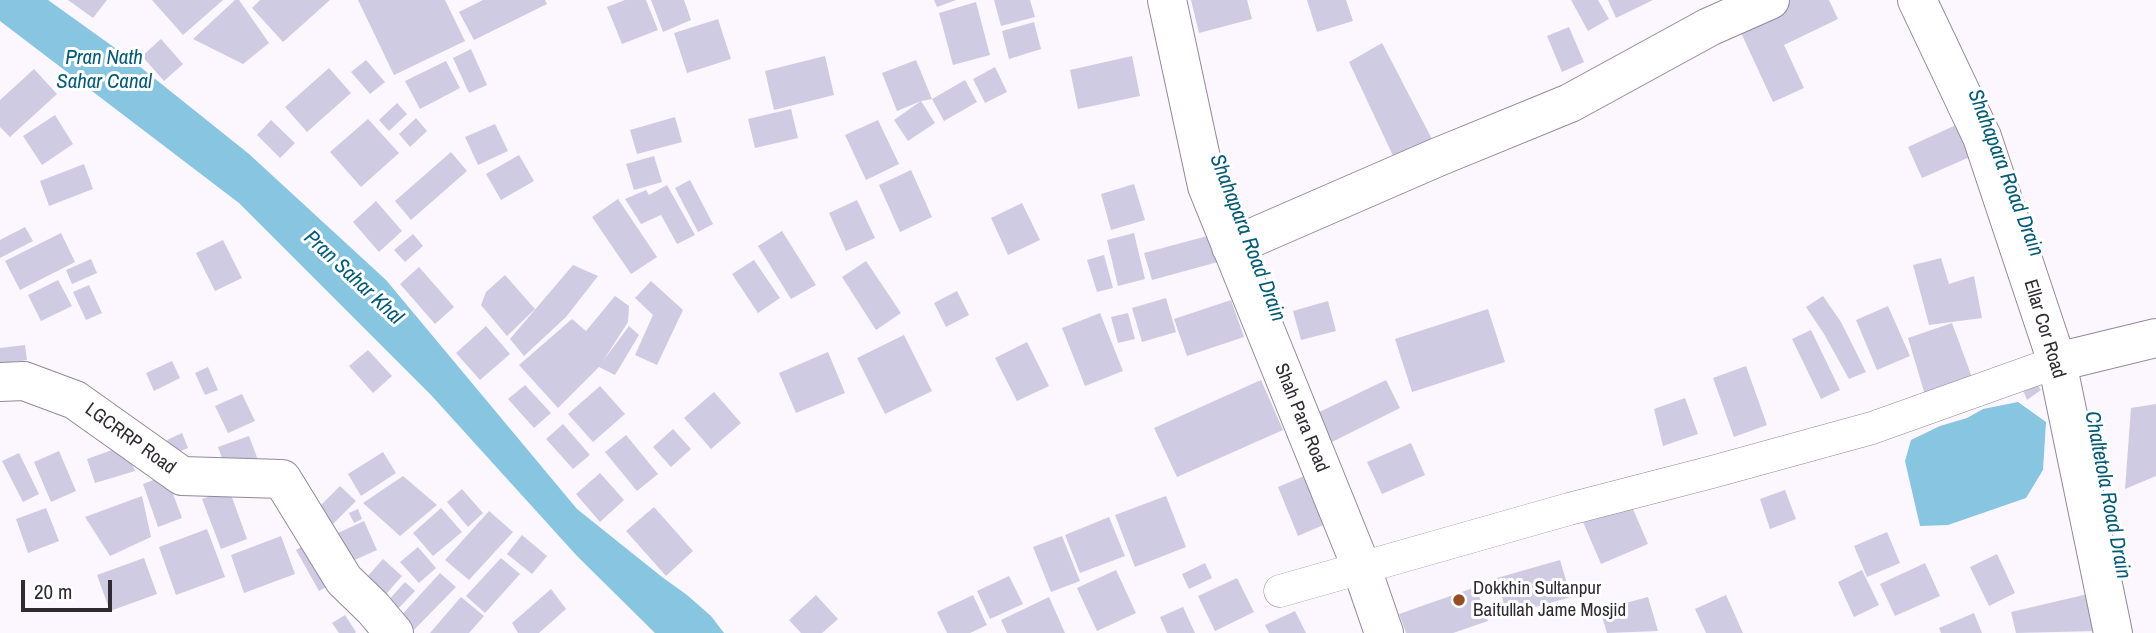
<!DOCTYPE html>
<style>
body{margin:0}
#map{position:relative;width:2156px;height:633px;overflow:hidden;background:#fcf6fe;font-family:"Archivo Narrow",sans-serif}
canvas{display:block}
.scale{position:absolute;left:21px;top:580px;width:91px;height:32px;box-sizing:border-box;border:4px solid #302a31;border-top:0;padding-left:9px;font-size:21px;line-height:24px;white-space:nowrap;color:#302a31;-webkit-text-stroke:5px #fff;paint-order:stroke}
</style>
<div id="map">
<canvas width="2156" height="633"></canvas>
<div class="scale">20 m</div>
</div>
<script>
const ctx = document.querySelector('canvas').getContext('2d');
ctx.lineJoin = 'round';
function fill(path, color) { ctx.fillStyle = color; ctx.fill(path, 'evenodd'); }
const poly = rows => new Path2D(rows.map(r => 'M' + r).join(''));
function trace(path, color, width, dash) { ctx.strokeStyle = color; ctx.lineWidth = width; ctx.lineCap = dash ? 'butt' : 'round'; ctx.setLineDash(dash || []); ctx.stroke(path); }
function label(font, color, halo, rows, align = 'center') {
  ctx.font = font + ' "Archivo Narrow",sans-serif'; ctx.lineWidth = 6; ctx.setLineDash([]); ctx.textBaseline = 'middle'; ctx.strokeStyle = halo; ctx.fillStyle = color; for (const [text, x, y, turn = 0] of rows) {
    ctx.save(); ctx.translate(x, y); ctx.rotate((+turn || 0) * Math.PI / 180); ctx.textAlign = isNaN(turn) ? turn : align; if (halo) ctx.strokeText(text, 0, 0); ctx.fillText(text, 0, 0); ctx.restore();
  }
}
fill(poly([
 [0,0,48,0,129,58,249,154,386,280,577,509,662,577,687,595,711,616,724,633,655,633,577,556,431,395,239,203,0,21],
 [2018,402,2046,422,2043,470,2026,498,1948,525,1920,526,1905,461,1911,440,1940,426,1967,418,1983,409]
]), '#87c5e0');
fill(poly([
 [68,0,107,0,93,18],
 [152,0,223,0,183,35],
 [235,0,239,0,269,43,243,64,193,39],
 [260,0,330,0,283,42,252,8],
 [358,0,445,0,465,41,394,75],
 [483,0,545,0,547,4,474,40,459,12],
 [625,0,646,0,658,30,622,44,607,7],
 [651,0,684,0,691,20,663,32],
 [934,0,956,0,937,7],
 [994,0,1030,0,1035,17,1001,26],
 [1191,0,1247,0,1252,19,1199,33],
 [1307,0,1346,0,1353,21,1317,32],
 [1571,0,1598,0,1609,19,1588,31],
 [1608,0,1653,0,1616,18],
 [1782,0,1829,0,1838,19,1784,45,1804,88,1773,102,1736,22],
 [976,2,990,55,953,65,939,13],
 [718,19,731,59,687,73,674,33],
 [1034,22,1041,49,1009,59,1002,31],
 [1569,27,1584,62,1562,72,1547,36],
 [161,39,183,64,164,81,142,56],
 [1382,43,1433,141,1395,160,1349,62],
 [471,49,487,85,469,93,453,58],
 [825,56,834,95,774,110,765,71],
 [1132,56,1140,96,1078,109,1070,70],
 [366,60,385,82,370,94,351,72],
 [916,60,932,99,921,101,935,123,908,141,894,120,921,101,897,111,882,73],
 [446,61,460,88,420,109,405,81],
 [995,67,1007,92,985,103,973,79],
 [329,68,351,93,307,132,285,107],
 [34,69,57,94,10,137,0,127,0,100],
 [965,80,977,102,944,121,932,99],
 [397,103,407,114,389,131,379,120],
 [791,109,798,138,755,148,748,119],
 [55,115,73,144,42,165,23,136],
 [675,117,682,142,637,154,630,130],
 [416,118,427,131,410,147,399,134],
 [368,119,399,153,361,187,330,152],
 [271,120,295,143,280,158,257,135],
 [878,120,899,164,866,180,845,135],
 [495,124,508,151,478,165,465,137],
 [1958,124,1972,156,1922,178,1908,147],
 [451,152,467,171,411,220,395,201],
 [519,155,534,181,501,200,486,174],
 [654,156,662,182,634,190,626,164],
 [84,164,93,189,49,206,40,181],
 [911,170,932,217,900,232,879,185],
 [690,180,713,224,698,232,675,188],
 [1134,184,1145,220,1111,230,1101,194],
 [667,185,695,235,677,244,661,215,641,224,625,199,646,190,649,195],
 [618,199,657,257,631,274,592,217],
 [857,200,875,238,846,251,829,213],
 [376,201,402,231,379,252,353,222],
 [1022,203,1040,240,1008,255,991,218],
 [25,227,33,241,0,258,0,240],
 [782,231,816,285,791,299,758,246],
 [61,233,75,262,20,290,5,261],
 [1134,233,1145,279,1118,286,1107,240],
 [413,234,423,246,405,262,394,250],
 [1211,235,1218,262,1152,280,1144,253],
 [223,240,242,278,215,291,196,253],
 [1104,255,1113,288,1097,292,1087,260],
 [1941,258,1949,284,1974,276,1982,318,1929,325,1913,265],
 [91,259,97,273,72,284,66,270],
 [754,260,780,298,758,313,732,274],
 [866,261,901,313,876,330,842,277],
 [573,265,598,276,566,317,524,356,510,339],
 [419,267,454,307,435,324,400,284],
 [505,275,535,309,507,336,481,305,486,292],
 [58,280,72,306,41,321,28,295],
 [651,281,683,310,657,365,635,355,653,315,635,298],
 [89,285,102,313,86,320,73,292],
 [957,291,969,315,946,327,934,303],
 [615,296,629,306,628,322,603,361,629,326,639,335,615,375,599,367,558,408,519,365,572,319,586,331],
 [1823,296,1841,322,1866,372,1849,379,1824,334,1806,307],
 [1166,298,1176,332,1142,342,1132,308],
 [1231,300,1244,337,1187,356,1174,319],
 [1328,301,1336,331,1301,340,1293,311],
 [1888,306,1910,356,1877,370,1856,320],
 [1488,309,1505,362,1412,392,1395,339],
 [1100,313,1123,371,1085,386,1062,328],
 [1128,313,1135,339,1118,343,1111,317],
 [1952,323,1973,380,1925,395,1908,338],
 [486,326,510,354,480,380,456,353],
 [1811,330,1840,390,1821,399,1792,339],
 [904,335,932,391,885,414,857,358],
 [1027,342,1049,386,1017,401,995,358],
 [25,345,27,360,0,364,0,348],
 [368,350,392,376,373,393,349,366],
 [828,352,845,393,796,413,779,373],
 [172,361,180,378,154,391,146,373],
 [1746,366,1767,425,1734,437,1713,378],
 [208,367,218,390,205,395,195,373],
 [2032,377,2041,390,2027,400,2020,383],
 [1261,380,1283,430,1177,477,1154,428],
 [1386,380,1400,408,1324,446,1309,417],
 [525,385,551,413,534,428,508,399],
 [600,386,625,414,593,442,568,414],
 [714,392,741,423,711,449,684,418],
 [242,394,255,421,228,433,215,406],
 [1685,398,1698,434,1663,446,1654,409],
 [2156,404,2156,476,2125,489,2131,408],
 [563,424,590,455,573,469,546,439],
 [673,429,691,449,671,467,653,447],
 [182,433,188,448,173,454,167,440],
 [626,435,658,474,637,491,605,452],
 [249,436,258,460,227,472,218,447],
 [1411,443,1425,475,1382,494,1367,462],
 [126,445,135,471,95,483,87,459],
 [59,451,76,491,51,502,34,462],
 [383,452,396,473,361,496,348,474],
 [19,453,39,494,23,502,2,461],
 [600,473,624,500,600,522,576,494],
 [1309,474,1328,523,1298,536,1278,487],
 [166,475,182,518,158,527,143,484],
 [403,476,437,505,400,536,363,503],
 [340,486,356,501,331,526,315,511],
 [229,489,247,539,221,549,202,499],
 [462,489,483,513,468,527,447,502],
 [1785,490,1796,519,1770,529,1760,499],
 [1627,495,1648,544,1601,564,1580,515],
 [142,496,151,537,110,556,85,517],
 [1166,496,1186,547,1135,567,1115,515],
 [654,507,693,551,666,576,626,531],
 [46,508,59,541,28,553,16,519],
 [441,508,462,532,433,556,413,533],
 [358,509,362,519,354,523,349,513],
 [489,511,513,532,469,580,445,560],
 [1109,517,1125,556,1080,573,1065,535],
 [364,521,377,550,339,567,327,538],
 [207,529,225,577,176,595,159,547],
 [1887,532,1900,563,1867,577,1854,546],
 [522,535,547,556,532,574,507,554],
 [281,536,295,574,244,593,231,555],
 [1062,536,1080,581,1051,592,1033,547],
 [313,540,336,582,319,591,296,550],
 [418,547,436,568,419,583,400,562],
 [1997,554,2015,593,1989,606,1970,567],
 [144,558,157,594,110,611,97,575],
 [501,558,520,574,485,613,466,596],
 [383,559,402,576,378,603,358,587],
 [1560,560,1571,597,1507,615,1497,578],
 [1205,563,1212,578,1189,589,1182,574],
 [1925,563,1940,596,1895,616,1880,584],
 [1116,570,1136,613,1097,631,1077,588],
 [1862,570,1879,605,1854,617,1838,582],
 [440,573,456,587,411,633,397,620],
 [1009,576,1023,604,990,619,977,591],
 [1237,578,1254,612,1215,631,1198,596],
 [405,582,415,591,394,613,384,605],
 [1476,587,1488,621,1453,633,1406,633,1399,614],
 [551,589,566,609,539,633,518,633,512,623],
 [2088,594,2097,631,2016,633,2011,612],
 [816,595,838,619,822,633,801,633,789,620],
 [973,595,987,625,970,633,947,633,937,612],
 [1726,595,1743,633,1706,633,1695,609],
 [461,597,484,616,469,633,430,633],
 [1049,597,1065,633,1007,633,1001,620],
 [1648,597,1658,631,1607,633,1600,610],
 [1183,607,1195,633,1167,633,1160,617],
 [1295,611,1306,633,1269,633,1265,625],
 [1974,613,1982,633,1941,633,1939,628],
 [345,615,356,632,355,633,339,633,332,623]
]), '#cfcbe2');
const minor = poly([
 [1280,591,1569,509,1712,472,1872,428,2057,362]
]);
const tertiary = poly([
 [1167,0,1207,186,1362,569,1384,633],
 [1231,247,1438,157,1570,103,1709,27,1770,0],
 [2057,362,2156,338],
 [0,382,24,381,75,400,182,476,282,479,344,580,373,608,394,633]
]);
const secondary = poly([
 [1917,0,1982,137,2057,362,2113,633]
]);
trace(minor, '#958799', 33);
trace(tertiary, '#958799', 40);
trace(secondary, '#958799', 40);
trace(minor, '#fff', 32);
trace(tertiary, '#fff', 38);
trace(secondary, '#fff', 38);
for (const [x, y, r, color] of [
 [1459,600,7,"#934e23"]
]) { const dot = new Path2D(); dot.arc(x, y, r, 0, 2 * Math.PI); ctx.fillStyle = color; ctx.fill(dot); trace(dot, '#fff', 2.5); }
label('19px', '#302a31', '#fff', [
 ["Ellar Cor Road",2044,329,73],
 ["Shah Para Road",1301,418,68],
 ["LGCRRP Road",130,439,36]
]);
label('19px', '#302a31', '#fff', [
 ["Dokkhin Sultanpur",1473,589],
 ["Baitullah Jame Mosjid",1473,611]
], 'left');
label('italic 21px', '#035a75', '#fff', [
 ["Pran Nath",104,58],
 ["Sahar Canal",104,82],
 ["Shahapara Road Drain",2005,173,69],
 ["Shahapara Road Drain",1247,238,69],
 ["Pran Sahar Khal",353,278,43],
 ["Chaltetola Road Drain",2107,495,79]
]);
</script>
